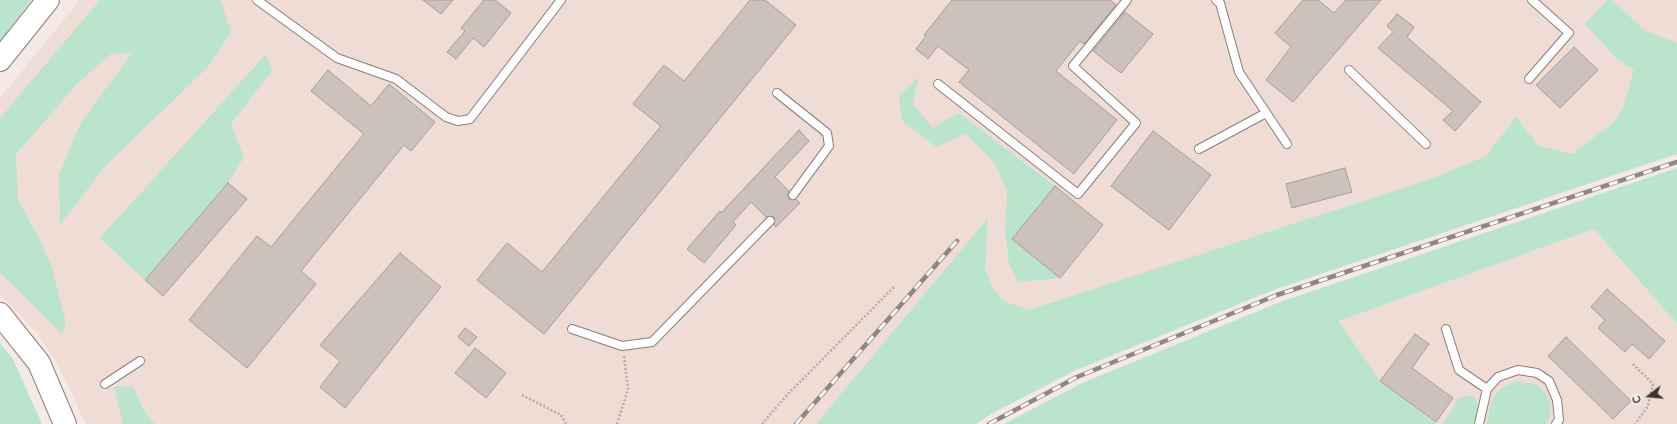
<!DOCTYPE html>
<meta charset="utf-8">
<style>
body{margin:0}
#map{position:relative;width:1677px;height:424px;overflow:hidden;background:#f4e9e5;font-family:Raleway,sans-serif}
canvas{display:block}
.north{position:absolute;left:1629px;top:376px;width:40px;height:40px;-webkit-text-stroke:3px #fef7f5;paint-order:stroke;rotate:254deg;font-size:11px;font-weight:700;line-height:16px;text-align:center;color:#383432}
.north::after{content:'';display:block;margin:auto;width:14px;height:18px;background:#383432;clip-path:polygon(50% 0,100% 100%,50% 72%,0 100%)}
</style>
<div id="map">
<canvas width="1677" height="424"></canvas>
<div class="north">С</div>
</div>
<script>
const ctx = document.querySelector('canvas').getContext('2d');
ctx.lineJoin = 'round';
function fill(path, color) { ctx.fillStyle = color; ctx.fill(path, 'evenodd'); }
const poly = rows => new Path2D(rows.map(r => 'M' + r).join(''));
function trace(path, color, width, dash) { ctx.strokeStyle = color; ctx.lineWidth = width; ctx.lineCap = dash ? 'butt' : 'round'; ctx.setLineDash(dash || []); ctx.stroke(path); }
fill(poly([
 [80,0,1677,0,1677,56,1608,148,831,424,85,424,74,397,56,361,36,332,0,294,0,98],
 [1594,229,1677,324,1677,424,1437,424,1380,381,1339,321]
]), '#efddd5');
fill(poly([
 [0,0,31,0,0,42],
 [100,0,218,0,222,3,231,33,207,68,106,165,60,225,59,175,80,124,132,53,111,54,77,84,16,154,18,200,38,236,51,265,66,322,62,334,0,273,0,118],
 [1607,0,1612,0,1644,30,1677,43,1677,154,1276,289,1076,370,991,414,976,424,816,424,988,218,985,269,993,288,1003,301,1029,310,1431,179,1486,156,1516,117,1539,146,1572,154,1614,122,1623,108,1634,70,1616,58,1585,24],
 [266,54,272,71,231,124,244,157,228,183,145,280,100,238],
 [918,78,913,104,933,128,959,113,1055,186,1012,239,1060,278,1019,282,1009,265,1005,229,1007,190,994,162,966,134,936,147,902,121,899,96],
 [1677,168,1677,324,1594,229,1339,321,1380,381,1437,424,1004,424,1082,383,1280,302],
 [0,343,13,359,42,424,0,424],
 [1515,381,1536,384,1545,392,1551,405,1549,419,1546,424,1487,424,1491,402,1496,394,1503,387],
 [114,386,133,387,144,410,155,424,123,424],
 [1467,396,1473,396,1477,401,1478,411,1476,424,1443,424,1460,397]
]), '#bbe4cf');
const building = poly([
 [423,0,453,0,441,14,423,0],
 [484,0,495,0,511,13,484,47,473,38,456,59,447,52,465,31,461,28,484,0],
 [750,0,765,0,796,25,544,334,477,280,507,243,542,272,661,126,633,104,664,65,684,81,750,0],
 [952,0,1110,0,1116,5,1084,44,1080,41,1056,71,1117,120,1074,174,959,82,969,70,938,46,928,59,916,49,926,36,924,35,952,0],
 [1303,0,1318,0,1334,13,1346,0,1381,0,1293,102,1266,80,1291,47,1275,33,1303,0],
 [1125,12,1153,34,1121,73,1093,51,1125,12],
 [1397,14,1414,27,1407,37,1481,102,1455,131,1443,120,1453,111,1378,48,1393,32,1387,26,1397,14],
 [1574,47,1598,70,1560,108,1536,85,1574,47],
 [328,70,371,106,389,84,435,122,411,151,404,145,301,271,316,284,247,368,189,320,257,236,271,247,364,134,311,91,328,70],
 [799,130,809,141,775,177,789,191,788,195,789,199,796,199,800,203,776,227,774,225,774,217,771,216,766,217,751,202,733,222,736,225,704,263,687,249,720,211,721,213,799,130],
 [1153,131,1211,175,1169,230,1111,186,1153,131],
 [1345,168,1352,192,1292,208,1286,184,1345,168],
 [228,183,247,199,163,296,145,280,228,183],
 [1055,186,1103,225,1060,278,1012,239,1055,186],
 [400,253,441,287,345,408,320,387,340,361,320,345,400,253],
 [1607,289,1665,341,1649,359,1632,344,1625,352,1598,328,1605,320,1591,307,1607,289],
 [465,328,477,337,469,346,458,337,465,328],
 [1415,334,1429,344,1412,368,1453,398,1436,422,1380,381,1415,334],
 [1566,337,1631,401,1613,419,1548,356,1566,337],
 [475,348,506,373,486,398,455,373,475,348]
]);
fill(building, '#ccc1bd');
trace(building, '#a79d99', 1);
const lane = poly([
 [257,0,337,58,396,79,446,117,458,121,470,119,561,0],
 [1216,0,1220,3,1239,72,1287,144],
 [1349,70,1426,144],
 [1529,79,1569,33,1532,0],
 [938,84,1078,194,1136,123,1073,66,1127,0],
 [777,93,827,133,829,146,793,195],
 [1199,149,1266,113],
 [572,329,622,346,652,342,770,221],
 [1446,329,1459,370,1487,389,1479,424],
 [105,384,140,361],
 [1487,389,1498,377,1518,370,1537,373,1549,381,1557,400,1559,420,1556,424]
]);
const secondary = poly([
 [0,60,48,0],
 [0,314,39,363,65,424]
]);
trace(lane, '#887e7a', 10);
trace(secondary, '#887e7a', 24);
trace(poly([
 [1633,364,1653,384,1648,406,1635,424],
 [522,395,561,415,566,424],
 [617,424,628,389,624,356],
 [762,424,786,396,894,287]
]), '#b5ada9', 2.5, [2, 2]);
trace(lane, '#fff', 8);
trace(secondary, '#fff', 22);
const rail = poly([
 [796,424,957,241],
 [989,424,1077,377,1277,295,1677,162]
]);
trace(rail, '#8e8784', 4.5);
trace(rail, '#fef7f5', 3, [9]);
</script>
